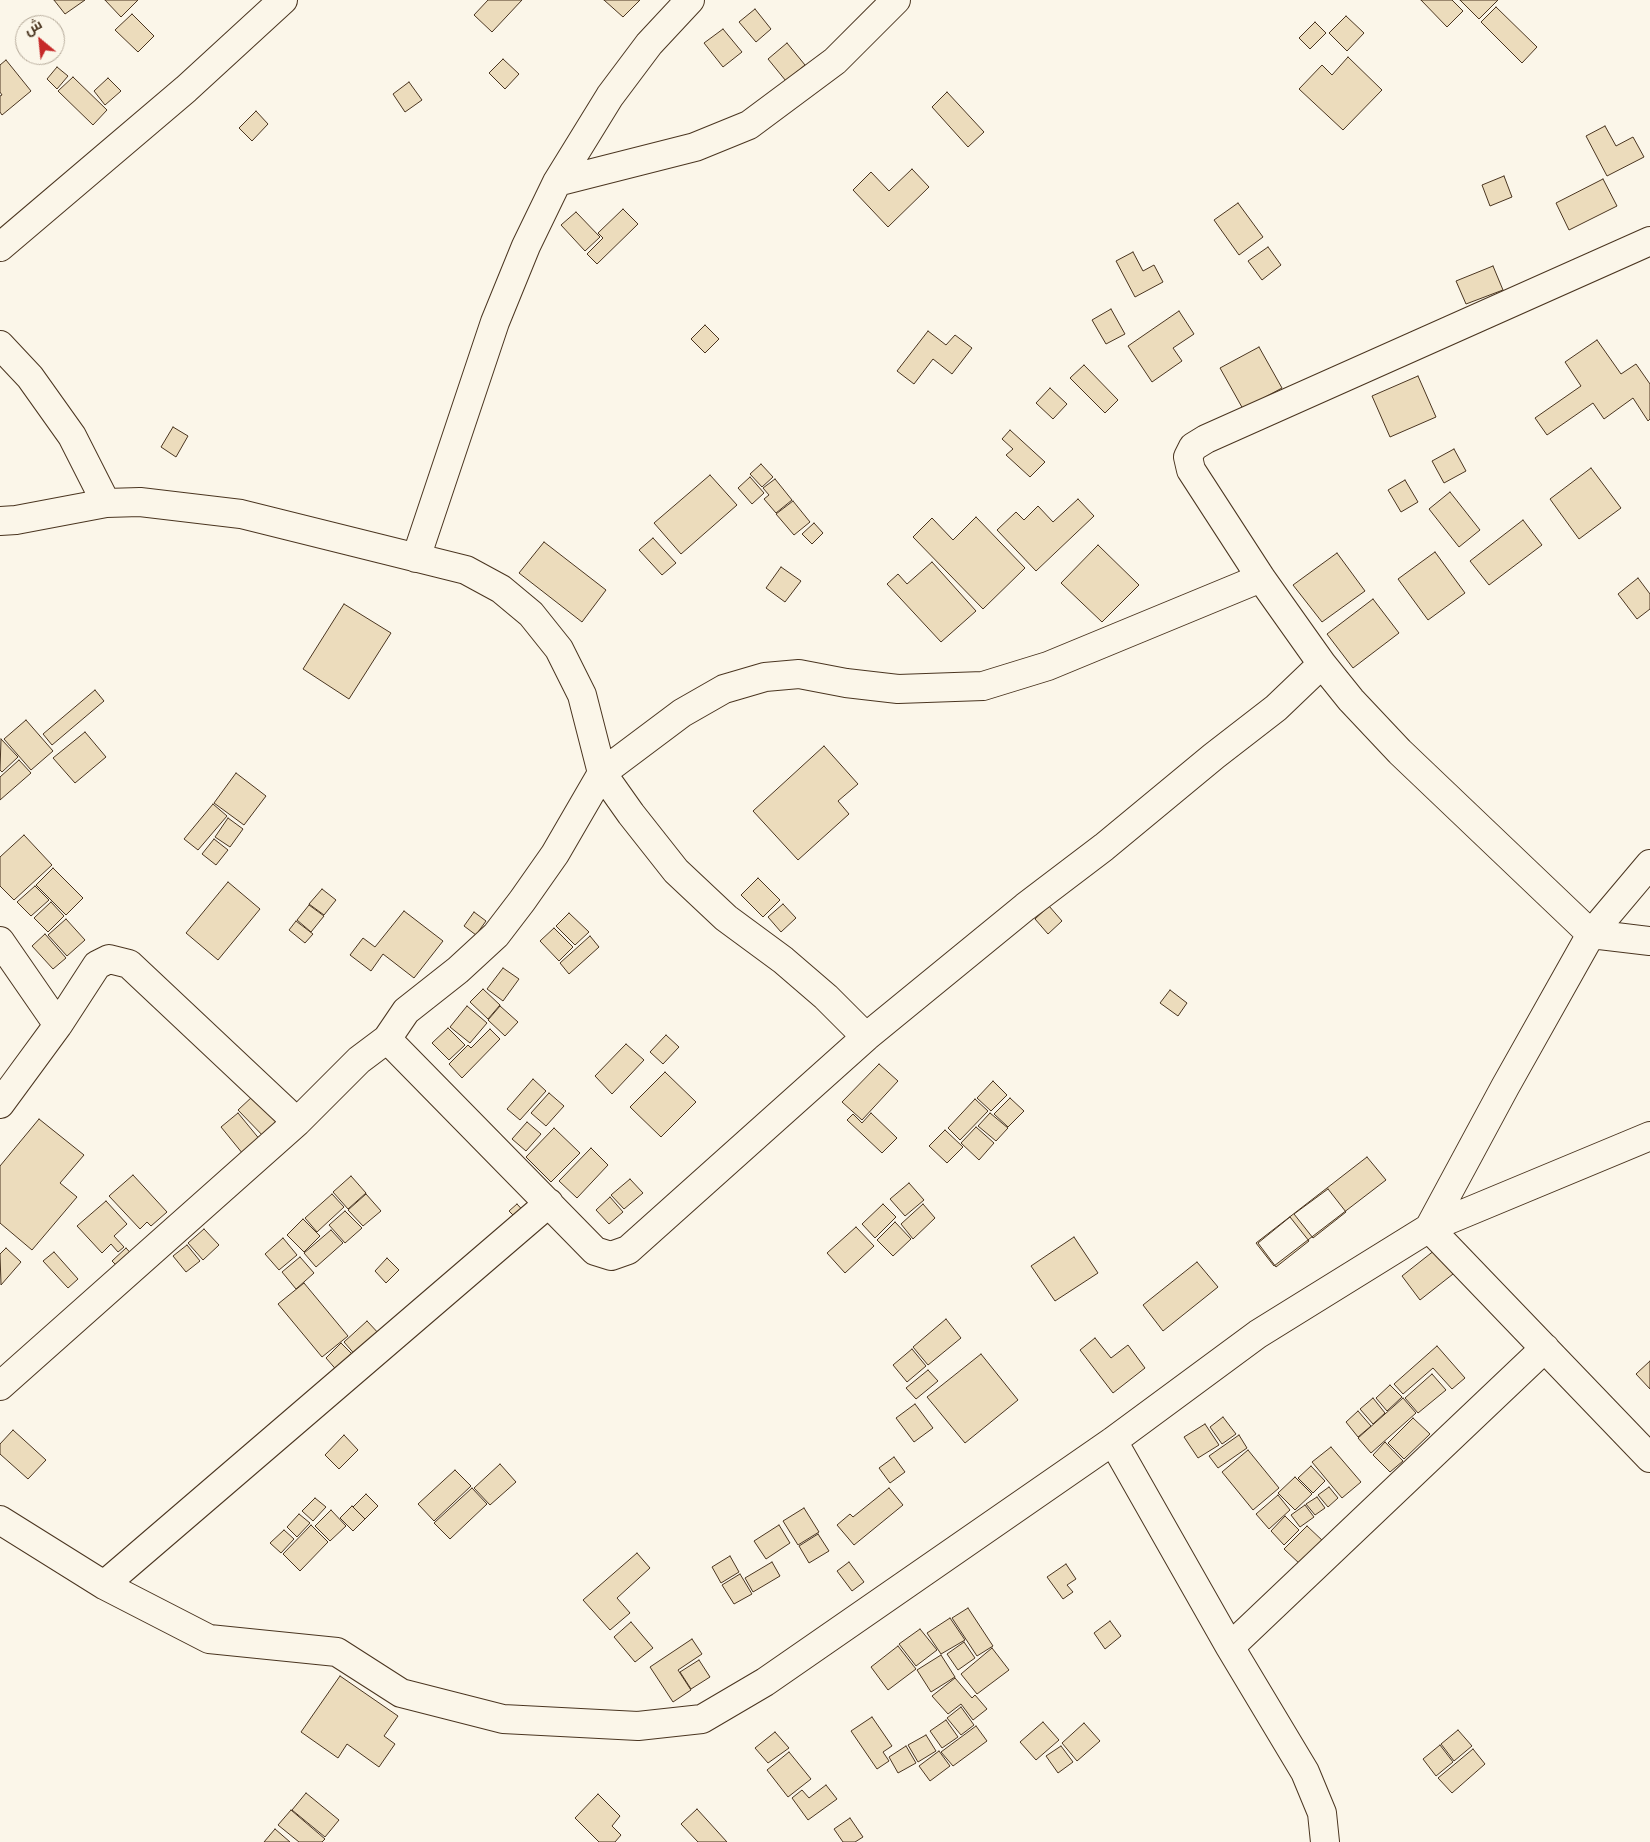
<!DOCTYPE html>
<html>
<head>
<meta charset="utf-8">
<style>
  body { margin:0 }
  #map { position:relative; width:1650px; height:1842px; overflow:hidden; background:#fbf6e9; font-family:"Source Sans 3",Cairo,sans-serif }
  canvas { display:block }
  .north { position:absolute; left:15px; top:15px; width:50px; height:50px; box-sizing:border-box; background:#fbf6e9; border:1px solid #b4a999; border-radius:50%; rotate:332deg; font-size:14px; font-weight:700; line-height:20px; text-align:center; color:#4a3520 }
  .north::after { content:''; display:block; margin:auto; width:18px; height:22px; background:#c62828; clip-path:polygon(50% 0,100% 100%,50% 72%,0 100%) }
</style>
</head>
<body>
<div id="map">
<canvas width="1650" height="1842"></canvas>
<div class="north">ش</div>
</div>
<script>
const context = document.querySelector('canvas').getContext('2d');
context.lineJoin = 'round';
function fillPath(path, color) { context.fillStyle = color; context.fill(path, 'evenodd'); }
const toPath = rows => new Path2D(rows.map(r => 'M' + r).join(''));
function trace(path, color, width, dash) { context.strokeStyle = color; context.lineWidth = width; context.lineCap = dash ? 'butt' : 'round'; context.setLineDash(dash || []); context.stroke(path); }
const building = toPath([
  [54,0,85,0,65,14,54,0],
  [105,0,138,0,121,17,105,0],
  [488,0,522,0,492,32,474,15,488,0],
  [604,0,640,0,623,17,604,0],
  [1421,0,1452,0,1463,11,1447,27,1421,0],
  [1460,0,1498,0,1479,19,1460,0],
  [1496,7,1537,47,1522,63,1481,22,1496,7],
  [755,9,771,29,756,42,739,22,755,9],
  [132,14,154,36,138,52,115,30,132,14],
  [1346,16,1364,33,1347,51,1329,33,1346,16],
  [1315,22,1326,33,1310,49,1299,38,1315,22],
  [723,29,742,52,723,67,704,43,723,29],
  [787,43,805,65,786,81,768,59,787,43],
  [1348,57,1382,90,1343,130,1299,89,1322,65,1332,75,1348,57],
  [503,59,519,74,505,89,489,73,503,59],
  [6,60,31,91,2,115,0,112,0,96,2,95,0,92,0,65,6,60],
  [57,67,68,76,57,89,47,79,57,67],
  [73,77,107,110,93,125,58,91,73,77],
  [108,78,121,91,105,105,94,91,108,78],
  [409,82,422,100,405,112,393,94,409,82],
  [947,92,984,132,968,147,932,107,947,92],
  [256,111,268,124,252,141,239,128,256,111],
  [1605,126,1616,146,1633,137,1644,157,1607,176,1586,136,1605,126],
  [912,169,929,187,888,227,853,190,871,172,889,191,912,169],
  [1504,176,1512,197,1490,206,1482,185,1504,176],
  [1603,179,1617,206,1569,230,1556,203,1603,179],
  [1238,203,1263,237,1239,255,1214,220,1238,203],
  [623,209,638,224,597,264,587,254,603,238,598,233,623,209],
  [576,212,600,237,585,251,561,225,576,212],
  [1268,247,1281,265,1262,280,1248,261,1268,247],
  [1133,252,1143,271,1154,265,1163,282,1135,297,1116,261,1133,252],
  [1493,266,1503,290,1466,304,1456,281,1493,266],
  [1111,309,1125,334,1106,344,1092,320,1111,309],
  [1179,311,1194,334,1173,348,1182,361,1152,382,1128,346,1179,311],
  [705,325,719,339,705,353,691,339,705,325],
  [928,331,946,345,955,335,972,348,952,374,933,359,914,384,897,371,928,331],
  [1597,340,1621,374,1636,364,1650,384,1650,419,1648,421,1633,398,1604,419,1593,403,1547,435,1535,418,1581,386,1565,362,1597,340],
  [1259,347,1282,388,1243,409,1220,368,1259,347],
  [1084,365,1118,400,1105,413,1070,378,1084,365],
  [1418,376,1436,417,1390,437,1372,396,1418,376],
  [1050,388,1067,404,1053,419,1036,403,1050,388],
  [173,427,188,436,176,457,161,447,173,427],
  [1010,430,1045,462,1030,477,1006,455,1013,449,1002,439,1010,430],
  [1454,449,1466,471,1444,483,1432,461,1454,449],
  [761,464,773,477,762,487,750,474,761,464],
  [1591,468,1621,508,1579,539,1550,499,1591,468],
  [710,475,737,505,681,554,654,523,710,475],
  [750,477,764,493,752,504,738,488,750,477],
  [775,479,792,500,776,513,764,499,769,495,763,488,775,479],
  [1405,480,1418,502,1401,512,1388,490,1405,480],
  [1450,492,1480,530,1459,547,1429,509,1450,492],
  [1078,499,1094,516,1036,571,997,530,1016,512,1024,520,1038,506,1053,522,1078,499],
  [793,501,810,522,794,535,776,514,793,501],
  [976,517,1025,568,983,609,913,537,932,518,953,540,976,517],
  [1523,520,1542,545,1489,585,1470,561,1523,520],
  [814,523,823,533,812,544,802,534,814,523],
  [653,538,676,563,662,575,639,550,653,538],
  [544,542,606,590,582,622,519,573,544,542],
  [1098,545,1139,585,1102,622,1061,583,1098,545],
  [1435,552,1465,593,1428,620,1398,579,1435,552],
  [1337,553,1365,591,1322,622,1293,585,1337,553],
  [932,562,976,611,941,642,887,584,898,574,907,584,932,562],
  [781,567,801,581,785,602,766,588,781,567],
  [1638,578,1650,594,1650,609,1637,619,1618,594,1638,578],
  [1373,599,1399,633,1353,668,1327,634,1373,599],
  [344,604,391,633,349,699,303,669,344,604],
  [95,690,104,701,52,745,43,734,95,690],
  [26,720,53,751,31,770,4,739,26,720],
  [85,732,106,757,75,783,53,758,85,732],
  [1,739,18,757,2,772,0,770,1,739],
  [824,746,858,784,838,801,849,814,798,860,753,811,824,746],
  [19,760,31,773,0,800,0,777,19,760],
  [236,773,266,796,244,825,214,803,236,773],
  [213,804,227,816,198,850,184,839,213,804],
  [228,818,243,829,230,847,215,837,228,818],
  [24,835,52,865,14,900,0,886,0,857,24,835],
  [214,839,228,850,216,865,202,854,214,839],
  [53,868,83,898,66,915,36,885,53,868],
  [758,878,780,900,763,917,741,895,758,878],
  [228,882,260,909,218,960,186,933,228,882],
  [35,886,49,900,31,916,17,902,35,886],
  [322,889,336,900,324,915,309,904,322,889],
  [51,902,64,916,48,932,34,918,51,902],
  [783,904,796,918,781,932,768,917,783,904],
  [309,905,324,916,311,932,297,920,309,905],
  [1049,906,1062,921,1048,934,1035,919,1049,906],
  [404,911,443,941,414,978,383,954,371,971,350,955,363,938,375,947,404,911],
  [474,912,486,921,476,935,464,926,474,912],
  [569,913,589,932,575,945,556,926,569,913],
  [66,919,85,940,67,956,48,935,66,919],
  [296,921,313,934,305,943,289,930,296,921],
  [554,928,573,947,559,961,540,941,554,928],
  [45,934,66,958,53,969,32,946,45,934],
  [590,936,599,947,569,974,560,963,590,936],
  [503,968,519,979,503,1001,487,989,503,968],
  [483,989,500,1005,488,1019,470,1002,483,989],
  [1170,990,1187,1003,1178,1016,1160,1003,1170,990],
  [467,1006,487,1023,470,1043,450,1027,467,1006],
  [500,1006,518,1022,505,1036,488,1020,500,1006],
  [448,1028,465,1045,449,1060,432,1043,448,1028],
  [490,1029,500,1039,462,1078,449,1064,468,1045,471,1048,490,1029],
  [666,1035,679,1047,663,1064,650,1052,666,1035],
  [626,1044,644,1060,612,1094,595,1076,626,1044],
  [879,1064,898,1081,862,1120,842,1102,879,1064],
  [665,1072,696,1102,661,1137,630,1107,665,1072],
  [533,1079,546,1091,520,1120,507,1109,533,1079],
  [993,1081,1007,1095,991,1111,977,1098,993,1081],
  [549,1093,564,1106,546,1126,531,1113,549,1093],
  [253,1096,282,1125,267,1140,238,1110,253,1096],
  [1010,1098,1024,1111,1008,1127,994,1114,1010,1098],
  [975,1099,988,1111,960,1140,948,1128,975,1099],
  [238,1113,261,1141,243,1154,221,1127,238,1113],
  [871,1113,897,1138,882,1153,847,1120,853,1114,862,1123,871,1113],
  [990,1113,1008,1128,996,1141,978,1126,990,1113],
  [39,1119,84,1155,60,1183,77,1197,32,1250,0,1223,0,1166,39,1119],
  [527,1122,541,1134,526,1151,512,1139,527,1122],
  [976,1127,994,1143,979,1160,961,1143,976,1127],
  [554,1128,580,1153,551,1182,526,1157,554,1128],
  [945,1130,963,1147,947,1163,929,1146,945,1130],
  [591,1148,608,1165,577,1198,559,1181,591,1148],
  [1367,1157,1386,1180,1274,1266,1256,1243,1367,1157],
  [133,1175,167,1212,151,1226,147,1222,140,1229,109,1196,133,1175],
  [351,1176,366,1193,348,1209,333,1192,351,1176],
  [630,1179,643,1193,624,1209,611,1195,630,1179],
  [909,1183,924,1200,905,1216,890,1199,909,1183],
  [1328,1189,1346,1212,1313,1238,1294,1214,1328,1189],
  [332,1194,344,1207,317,1232,305,1218,332,1194],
  [366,1194,381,1211,363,1226,348,1210,366,1194],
  [610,1197,623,1212,609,1224,596,1210,610,1197],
  [106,1201,127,1224,114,1236,124,1247,118,1252,111,1244,102,1253,77,1226,106,1201],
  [517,1204,529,1217,522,1224,509,1211,517,1204],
  [883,1204,896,1217,875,1238,862,1224,883,1204],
  [923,1204,935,1218,913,1239,901,1224,923,1204],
  [345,1211,362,1228,345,1243,329,1225,345,1211],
  [1290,1217,1309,1241,1276,1267,1258,1243,1290,1217],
  [303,1219,320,1236,304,1252,287,1235,303,1219],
  [895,1222,911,1239,893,1256,877,1240,895,1222],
  [856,1227,874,1246,845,1273,827,1253,856,1227],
  [204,1229,219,1245,203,1260,188,1243,204,1229],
  [331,1230,343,1243,316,1267,304,1253,331,1230],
  [1074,1237,1098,1273,1055,1301,1031,1266,1074,1237],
  [283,1238,297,1255,279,1270,265,1254,283,1238],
  [187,1245,200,1261,186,1272,173,1256,187,1245],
  [6,1248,21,1262,1,1285,0,1254,6,1248],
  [126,1248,137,1260,123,1272,112,1261,126,1248],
  [1435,1250,1453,1274,1420,1300,1402,1276,1435,1250],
  [54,1252,78,1279,68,1288,43,1261,54,1252],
  [300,1257,314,1273,296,1289,282,1272,300,1257],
  [387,1258,399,1270,386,1283,375,1271,387,1258],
  [1197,1262,1218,1287,1163,1331,1143,1305,1197,1262],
  [304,1283,348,1336,322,1357,278,1304,304,1283],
  [946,1319,961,1338,928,1365,913,1347,946,1319],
  [367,1321,381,1336,357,1357,344,1342,367,1321],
  [1095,1338,1111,1358,1128,1345,1145,1368,1113,1393,1080,1350,1095,1338],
  [341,1343,356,1358,340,1374,326,1358,341,1343],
  [1437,1346,1465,1378,1452,1389,1433,1368,1403,1394,1394,1384,1437,1346],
  [912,1349,926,1366,907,1382,893,1365,912,1349],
  [981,1354,1018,1400,965,1443,927,1397,981,1354],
  [1650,1361,1650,1389,1636,1374,1650,1361],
  [928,1370,938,1381,916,1399,906,1388,928,1370],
  [1432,1374,1446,1390,1418,1413,1405,1398,1432,1374],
  [1390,1385,1402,1397,1387,1411,1376,1398,1390,1385],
  [1373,1398,1385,1413,1373,1424,1360,1409,1373,1398],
  [1403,1398,1416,1413,1371,1453,1358,1438,1403,1398],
  [915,1404,933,1428,914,1442,896,1418,915,1404],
  [1358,1411,1371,1426,1358,1437,1346,1422,1358,1411],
  [1223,1417,1236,1434,1222,1444,1210,1427,1223,1417],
  [1413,1418,1430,1434,1404,1459,1388,1443,1413,1418],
  [1205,1424,1219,1445,1198,1458,1184,1437,1205,1424],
  [13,1430,46,1460,28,1479,0,1454,0,1444,13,1430],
  [344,1435,358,1450,339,1469,325,1455,344,1435],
  [1239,1435,1247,1448,1218,1468,1209,1456,1239,1435],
  [1385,1442,1403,1461,1390,1472,1373,1455,1385,1442],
  [1331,1447,1361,1482,1342,1498,1312,1462,1331,1447],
  [1248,1450,1279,1488,1253,1510,1222,1472,1248,1450],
  [894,1457,905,1472,890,1483,879,1468,894,1457],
  [500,1464,516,1482,490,1505,474,1488,500,1464],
  [1311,1466,1325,1481,1313,1493,1298,1478,1311,1466],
  [455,1470,471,1486,434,1521,418,1504,455,1470],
  [1295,1477,1312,1494,1295,1510,1278,1493,1295,1477],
  [1329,1487,1338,1498,1328,1507,1318,1495,1329,1487],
  [472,1488,487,1504,450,1539,434,1523,472,1488],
  [889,1488,903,1505,854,1545,837,1525,850,1514,853,1517,889,1488],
  [366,1494,378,1506,365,1519,353,1507,366,1494],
  [1278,1495,1290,1510,1269,1529,1256,1514,1278,1495],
  [1317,1497,1325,1508,1315,1515,1306,1504,1317,1497],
  [315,1498,326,1507,313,1521,302,1511,315,1498],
  [1305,1505,1314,1517,1300,1527,1291,1515,1305,1505],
  [352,1506,365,1519,353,1531,340,1518,352,1506],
  [804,1508,819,1532,798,1545,783,1521,804,1508],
  [331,1510,346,1526,330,1541,315,1526,331,1510],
  [299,1514,310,1523,297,1537,287,1527,299,1514],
  [1285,1516,1299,1530,1284,1545,1271,1531,1285,1516],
  [311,1525,328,1542,300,1571,283,1554,311,1525],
  [779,1525,790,1543,766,1559,754,1541,779,1525],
  [1307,1526,1324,1542,1301,1565,1284,1549,1307,1526],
  [284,1530,294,1539,281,1553,270,1543,284,1530],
  [818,1534,829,1551,809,1563,799,1546,818,1534],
  [637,1553,650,1568,617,1598,630,1613,610,1630,583,1600,637,1553],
  [730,1556,739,1572,721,1583,712,1567,730,1556],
  [772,1562,780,1576,753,1592,745,1578,772,1562],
  [849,1562,864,1582,852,1591,837,1571,849,1562],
  [1066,1564,1076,1579,1067,1585,1073,1592,1063,1599,1047,1577,1066,1564],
  [740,1574,752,1594,734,1604,722,1585,740,1574],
  [968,1608,993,1646,977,1656,952,1618,968,1608],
  [950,1618,965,1640,941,1654,927,1633,950,1618],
  [1110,1621,1121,1636,1105,1649,1094,1633,1110,1621],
  [631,1622,653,1648,635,1662,614,1637,631,1622],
  [920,1629,937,1650,916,1666,899,1644,920,1629],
  [692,1639,702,1654,678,1670,691,1690,673,1702,650,1667,692,1639],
  [964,1642,975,1658,958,1670,947,1654,964,1642],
  [898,1646,916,1669,888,1690,871,1667,898,1646],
  [992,1648,1009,1670,977,1694,961,1674,992,1648],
  [941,1655,955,1677,931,1692,917,1670,941,1655],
  [699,1660,710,1677,691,1689,680,1672,699,1660],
  [340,1676,398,1716,384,1736,395,1744,379,1767,347,1744,338,1758,301,1732,340,1676],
  [955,1678,972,1698,975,1695,987,1709,973,1720,961,1704,948,1714,932,1696,955,1678],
  [961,1707,974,1725,961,1735,947,1718,961,1707],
  [872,1717,892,1746,883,1752,889,1761,877,1769,851,1731,872,1717],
  [946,1720,958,1737,942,1748,930,1731,946,1720],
  [1043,1722,1059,1740,1036,1760,1020,1742,1043,1722],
  [1084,1723,1100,1741,1077,1761,1062,1743,1084,1723],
  [976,1726,987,1741,953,1766,941,1752,976,1726],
  [1458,1730,1472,1746,1454,1761,1441,1744,1458,1730],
  [775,1732,789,1748,768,1763,755,1748,775,1732],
  [926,1735,936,1751,918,1762,908,1745,926,1735],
  [1440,1745,1453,1762,1436,1776,1423,1759,1440,1745],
  [906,1746,916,1763,898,1773,889,1757,906,1746],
  [1061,1746,1073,1762,1058,1773,1046,1756,1061,1746],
  [1473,1749,1485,1764,1452,1793,1438,1778,1473,1749],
  [939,1751,950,1766,930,1781,919,1766,939,1751],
  [789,1752,811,1779,788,1797,767,1770,789,1752],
  [826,1785,837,1799,808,1820,792,1798,802,1790,809,1798,826,1785],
  [306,1793,339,1820,325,1837,292,1810,306,1793],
  [598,1794,620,1816,612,1826,621,1835,615,1842,599,1842,575,1818,598,1794],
  [697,1809,727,1842,698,1842,681,1824,697,1809],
  [291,1810,325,1839,322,1842,299,1842,278,1825,291,1810],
  [850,1818,863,1837,855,1842,843,1842,834,1829,850,1818],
  [275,1829,290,1842,264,1842,275,1829]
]);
fillPath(building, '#ecdcbc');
trace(building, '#4a3520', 1);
const minor = toPath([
  [557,182,695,147,749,125,835,61,896,0],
  [1650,241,1206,439,1193,447,1188,457,1191,470,1261,578,1322,664,1351,700,1400,752,1591,934,1650,941],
  [0,247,186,89,283,0],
  [0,345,30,377,72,436,106,503],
  [0,521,16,520,106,503,140,502,241,514,466,570,501,589,531,614,559,649,582,695,602,773,631,814,676,871,726,918,783,960,826,997,866,1037],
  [416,558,495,322,526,246,557,182,610,96,649,44,690,0],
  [0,941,58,1025],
  [387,1039,595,1251,611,1256,628,1250,866,1037,1025,907,1104,847,1214,756,1276,708,1322,664],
  [0,1104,58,1025,97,965,109,959,129,964,297,1122],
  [1429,1228,1505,1087,1591,934,1650,864],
  [1429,1228,1650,1458],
  [0,1386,297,1122,359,1060,387,1039,406,1011,458,970,496,935,522,901,555,854,602,773,682,713,724,689,765,677,799,674,846,683,898,689,983,686,1048,666,1261,578],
  [1113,1441,1230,1647,1305,1772,1322,1813,1325,1842],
  [0,1520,104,1585,209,1639,337,1652,401,1693,503,1719,638,1726,702,1719,765,1682,1113,1441,1258,1334,1429,1228,1650,1136],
  [104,1585,549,1203],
  [1230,1647,1545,1348]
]);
trace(minor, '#4a3520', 30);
trace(minor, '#fbf6e9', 28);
</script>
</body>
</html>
